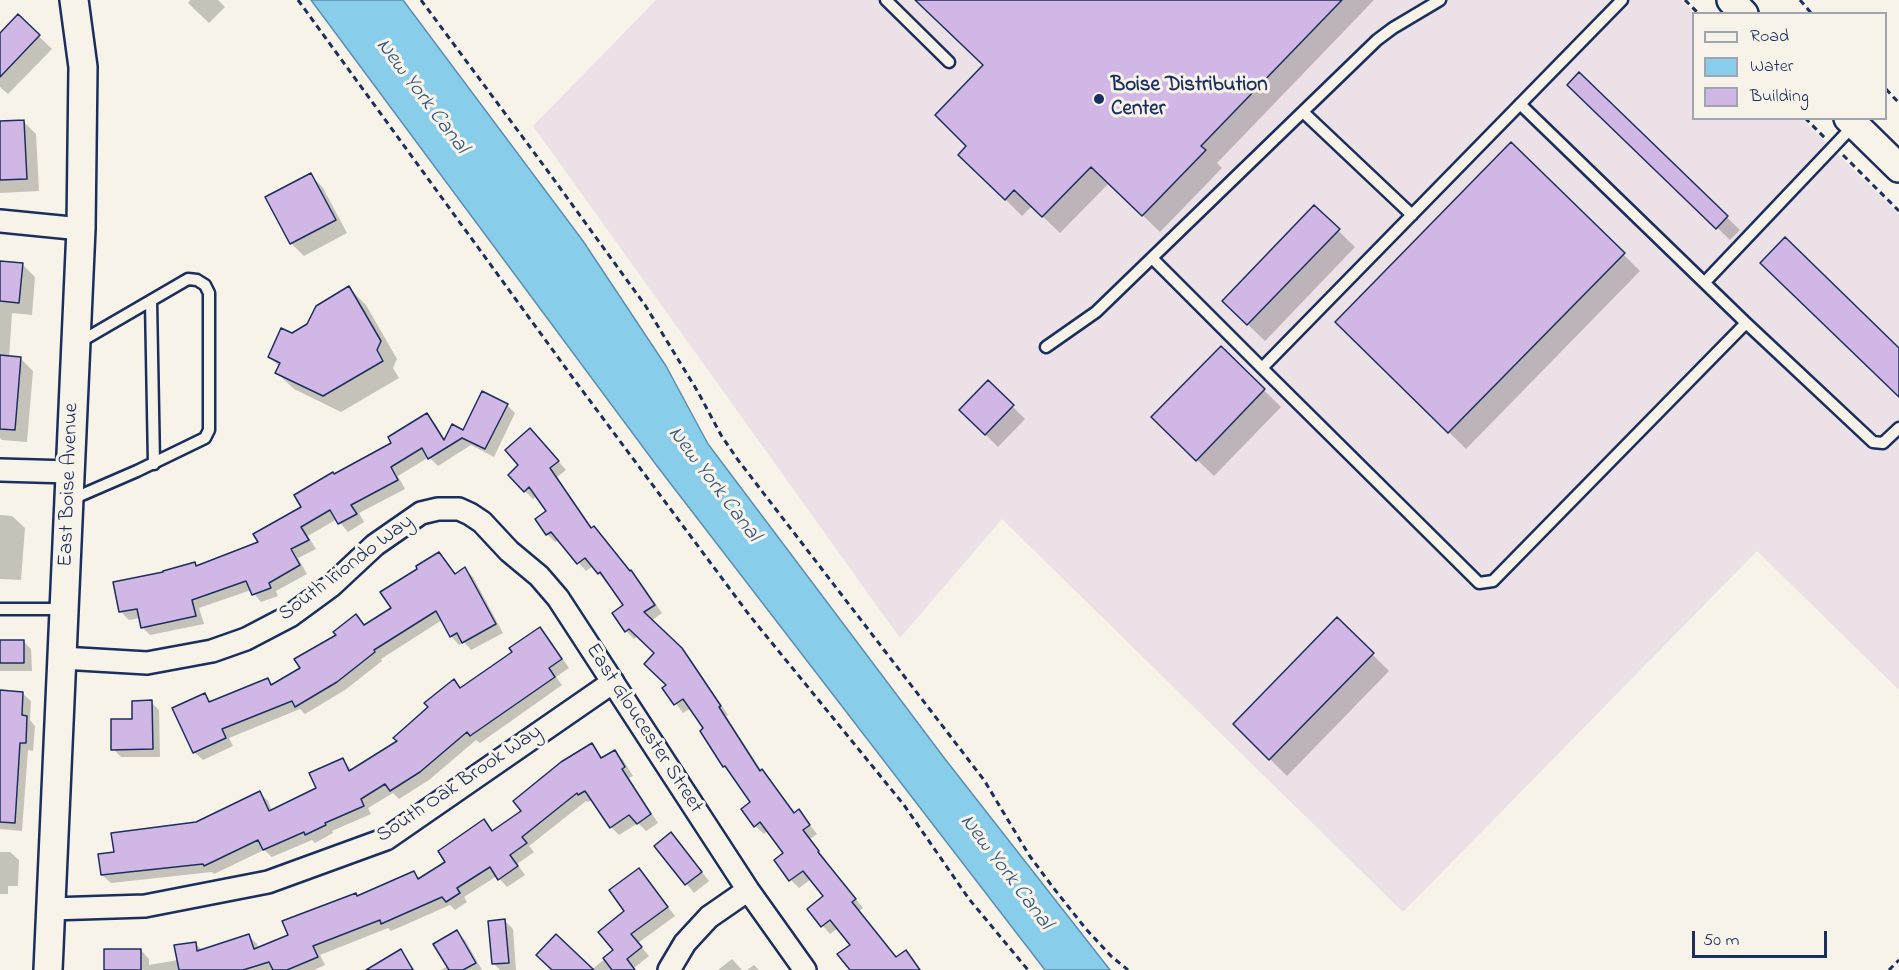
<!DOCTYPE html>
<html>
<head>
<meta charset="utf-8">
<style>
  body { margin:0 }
  #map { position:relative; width:1899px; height:970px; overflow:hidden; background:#f7f3e8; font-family:"Indie Flower",sans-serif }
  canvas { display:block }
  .legend { position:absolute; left:1692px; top:12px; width:195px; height:108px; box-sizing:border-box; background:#f7f3e8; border:2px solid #9fa5b1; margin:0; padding:8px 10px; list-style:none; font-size:18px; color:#1b2f5e }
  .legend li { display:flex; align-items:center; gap:12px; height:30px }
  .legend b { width:30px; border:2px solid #9fa5b1 }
  .scale { position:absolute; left:1692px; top:931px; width:135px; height:27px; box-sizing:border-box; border:3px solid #1b2f5e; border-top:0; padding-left:8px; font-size:18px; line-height:21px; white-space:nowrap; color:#1b2f5e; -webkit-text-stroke:4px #f7f3e8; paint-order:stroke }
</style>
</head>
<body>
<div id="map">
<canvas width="1899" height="970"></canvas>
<ul class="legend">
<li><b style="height:8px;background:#f7f3e8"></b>Road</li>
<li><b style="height:16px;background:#88ceea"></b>Water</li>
<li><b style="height:16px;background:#d0b7e5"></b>Building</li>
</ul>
<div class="scale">50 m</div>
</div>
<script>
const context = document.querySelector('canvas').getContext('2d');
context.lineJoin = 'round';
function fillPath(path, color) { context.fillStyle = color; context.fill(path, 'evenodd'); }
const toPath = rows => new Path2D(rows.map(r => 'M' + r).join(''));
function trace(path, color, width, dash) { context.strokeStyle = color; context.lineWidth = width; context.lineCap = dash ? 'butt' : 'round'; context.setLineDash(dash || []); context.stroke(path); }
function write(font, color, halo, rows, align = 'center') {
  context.font = font + ' "Indie Flower",sans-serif'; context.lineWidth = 6; context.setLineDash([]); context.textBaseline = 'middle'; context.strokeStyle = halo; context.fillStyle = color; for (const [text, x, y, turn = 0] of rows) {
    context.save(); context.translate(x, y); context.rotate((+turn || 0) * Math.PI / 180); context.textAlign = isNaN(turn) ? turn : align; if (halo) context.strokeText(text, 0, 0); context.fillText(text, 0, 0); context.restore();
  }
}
fillPath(toPath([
  [656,0,1681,0,1694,13,1694,118,1802,119,1899,214,1899,690,1757,551,1403,912,1002,519,900,638,533,126]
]), '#ebe1e7');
const water = toPath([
  [311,0,403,0,583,241,666,366,708,444,945,759,1110,970,1045,970,657,466,311,0]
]);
fillPath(water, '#88ceea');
trace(water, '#5c8eb2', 1.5);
fillPath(toPath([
  [190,0,218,0,225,7,209,23,188,3],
  [924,0,1374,0,1217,163,1222,168,1160,232,1109,183,1060,233,1032,206,1022,216,977,171,968,146,985,65],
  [18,16,52,49,8,94,0,87,0,32,2,33],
  [1579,74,1740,230,1730,240,1569,85],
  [24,122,36,134,39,191,0,193,0,123],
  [1512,144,1640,271,1466,449,1337,322],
  [311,175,323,188,347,233,304,256,291,243],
  [1314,207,1355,247,1265,341,1224,301],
  [0,262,22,264,35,277,32,315,12,313,9,357,20,358,33,371,27,442,2,440,0,438],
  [349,288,366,305,397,359,393,368,399,378,341,412,294,389,277,373,280,367,269,357,292,335,308,325],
  [1221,348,1281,407,1214,476,1153,417],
  [988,382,1025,419,998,447,961,410],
  [507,405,515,413,494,457,471,445,438,466,429,457,398,476,405,489,359,513,364,522,348,532,337,519,308,536,316,549,298,558,307,574,276,591,278,596,261,602,251,590,199,608,204,624,150,635,142,627,140,618,129,620,121,612,165,574,194,564,198,567,260,543,303,508,334,476,393,444,427,415,435,423,445,440,464,432],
  [538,438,566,470,557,477,593,529,639,580,662,613,651,621,690,658,728,715,726,716,761,770,796,814,799,811,817,834,810,839,826,860,825,861,863,908,859,911,897,959,906,952,921,970,852,970,852,945,838,928,830,934,809,910,826,896,811,879,799,888,791,880,785,853,768,830,764,834,755,826,753,803,724,766,702,731,705,729,691,708,683,713,664,688,668,686,656,653,638,636,634,639,626,631,625,606,593,566,586,571,559,540,555,542,547,534,548,512,537,496,533,499,525,491,520,465],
  [0,515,12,516,25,528,21,580,0,579],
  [447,562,456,575,465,569,473,577,503,633,471,650,464,642,459,645,451,636,442,620,381,659,382,661,345,690,305,714,300,709,229,738,233,746,203,760,194,752,205,695,212,702,268,680,274,686,393,608],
  [1337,619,1389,671,1287,776,1235,724],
  [540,629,548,637,569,668,556,677,562,685,480,743,476,740,429,780,399,799,393,793,368,808,371,814,332,831,333,833,315,843,312,840,272,857,264,850,214,874,212,872,111,883,102,875,116,853,197,823,260,793,268,801,272,811,318,789,343,760,352,770,399,742,454,681,461,689,514,652],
  [0,641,23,641,31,649,32,671,0,671],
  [0,692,22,693,31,701,30,720,35,726,33,751,28,750,22,831,0,829],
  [151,702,159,710,160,757,121,757,113,749,134,720],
  [592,745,603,759,615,752,623,760,633,776,629,778,658,823,646,831,638,823,619,835,611,827,593,799,588,802,586,801,529,846,534,852,517,864,525,875,507,887,497,876,464,897,467,902,455,910,450,905,391,931,388,928,320,955,325,965,314,970,106,970,141,950,149,959,149,965,178,960,195,943,202,950,249,936,257,944,259,949,290,936,356,895,358,897,414,872,421,879,447,862,484,821,494,832,523,811],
  [673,836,709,881,694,893,656,846],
  [0,852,10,852,19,860,18,886,8,886,8,894,0,894],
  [639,870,675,916,638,943,649,956,634,968,635,970,552,970,591,970,615,951],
  [505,921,513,929,516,970,500,970,493,963],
  [457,932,465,940,482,970,441,970,448,966],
  [401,951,415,970,371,970],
  [732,959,742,970,718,970],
  [754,965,759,970,747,970]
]), '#0003');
const building = toPath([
  [915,0,1342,0,1201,146,1206,150,1142,216,1091,167,1042,217,1014,190,1005,200,958,155,966,146,935,115,983,65,915,0],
  [18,14,40,35,0,77,0,33,18,14],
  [1579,72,1728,216,1716,229,1567,85,1579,72],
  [24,120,27,179,0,180,0,121,24,120],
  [1511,142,1625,253,1448,433,1335,322,1511,142],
  [311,173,336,220,290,244,265,197,311,173],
  [1314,205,1340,229,1247,325,1222,301,1314,205],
  [1785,237,1899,348,1899,397,1760,263,1785,237],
  [0,261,23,263,19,303,0,301,0,261],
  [349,286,381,341,377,350,383,361,323,396,275,373,280,363,268,357,281,328,292,333,307,324,316,306,349,286],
  [1221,346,1265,389,1196,461,1151,417,1221,346],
  [0,355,21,357,15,430,0,429,0,355],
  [988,380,1014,405,985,435,959,410,988,380],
  [482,391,508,404,485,449,462,438,428,459,422,448,391,467,398,480,351,505,357,514,338,524,330,510,301,527,309,540,291,549,300,565,269,583,271,588,252,595,246,581,192,600,196,616,141,628,137,609,119,612,113,582,163,572,163,571,195,562,196,566,258,542,253,534,301,507,294,495,333,472,334,474,391,443,388,437,427,413,444,440,452,424,463,430,482,391],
  [530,428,559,461,550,468,591,528,594,526,630,571,631,570,655,605,644,612,682,648,721,706,719,707,760,771,762,769,794,813,799,809,810,825,803,830,819,851,818,852,856,899,852,902,896,957,906,950,920,970,850,970,837,954,850,945,830,920,821,927,807,909,823,896,803,871,789,881,774,860,783,853,760,822,754,827,741,809,750,802,725,766,723,767,700,731,703,728,683,699,674,705,662,688,666,685,644,664,654,653,629,629,625,632,612,613,623,605,600,572,598,574,585,558,577,564,551,532,546,535,535,519,546,511,529,487,524,492,508,475,518,465,505,450,530,428],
  [439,552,455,574,465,567,496,624,462,643,457,633,450,637,436,611,374,650,375,652,337,682,295,707,292,701,222,729,226,738,193,753,172,708,205,693,209,702,268,678,271,685,300,668,294,659,336,635,333,632,356,614,364,625,391,608,380,592,417,569,416,566,439,552],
  [1337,617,1374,653,1269,760,1233,724,1337,617],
  [540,627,562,659,549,668,555,677,470,736,467,732,420,772,390,791,385,784,361,799,364,806,325,823,326,825,305,835,304,832,263,850,258,840,204,866,203,864,101,875,98,854,114,852,111,833,196,822,260,791,269,811,316,788,309,773,343,758,349,771,397,741,393,738,428,707,424,703,454,679,460,688,512,652,509,648,540,627],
  [0,640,24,640,24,663,0,663,0,640],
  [0,690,23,692,22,715,27,716,26,743,20,743,15,823,0,822,0,690],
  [152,700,153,749,111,750,111,719,132,719,132,701,152,700],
  [592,743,601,758,615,750,625,767,622,769,651,814,637,824,629,815,610,828,585,791,578,795,577,793,522,837,527,843,510,855,518,866,498,880,490,867,457,888,460,893,446,902,442,897,381,924,380,920,313,946,318,957,287,970,273,970,269,962,243,970,179,970,174,945,196,942,197,951,249,934,254,949,288,935,282,921,356,893,357,896,414,871,418,879,445,862,438,851,484,819,492,831,521,811,513,801,561,762,592,743],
  [671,832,702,872,685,885,654,846,671,832],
  [639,868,668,907,631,934,642,947,627,959,635,970,612,970,603,958,613,950,598,932,624,911,609,890,639,868],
  [505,919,509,963,492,964,488,921,505,919],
  [457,930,476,963,463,970,449,970,433,944,457,930],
  [556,934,594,970,552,970,536,955,556,934],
  [104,949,141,949,141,970,104,970,104,949],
  [401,949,413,970,366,970,401,949]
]);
fillPath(building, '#d0b7e5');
trace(building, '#1b2f5e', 1.5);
const service = toPath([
  [886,0,949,62],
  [1520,104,1746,323,1873,442,1883,443,1899,428],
  [1303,112,1412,215],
  [1152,258,1262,368,1622,0],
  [1705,282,1854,125],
  [151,301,154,464],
  [1046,347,1096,312,1377,40,1393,28,1440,0],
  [1262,368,1479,583,1493,581,1746,323],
  [70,500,137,471,205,438,209,430,209,293,205,285,197,280,188,279,78,343],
  [0,609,64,609]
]);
const minor = toPath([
  [0,221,81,229],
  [0,470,70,472],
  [62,658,147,663,212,651,246,639,290,616,331,586,375,545,421,513,438,509,459,509,470,514,482,522,509,551,539,576,558,598,748,890,805,970],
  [51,909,145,906,268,882,386,839,613,682],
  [669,970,685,943,709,917,748,890]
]);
const tertiary = toPath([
  [1731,0,1744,14],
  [1848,118,1899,168],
  [48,970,81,229,83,67,74,0]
]);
trace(service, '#1b2f5e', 15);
trace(minor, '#1b2f5e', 26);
trace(tertiary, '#1b2f5e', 32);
trace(toPath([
  [298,0,573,378,750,616,904,805,969,899,1028,970],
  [421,0,547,170,645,305,698,392,721,435,738,460,984,780,1029,855,1052,886,1086,929,1111,956,1128,970],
  [1685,0,1699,14],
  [1800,0,1812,14],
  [1886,89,1899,103],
  [1805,118,1825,138],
  [1843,155,1899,211],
  [1889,970,1899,960]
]), '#1b2f5e', 3, [6, 4.5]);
trace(service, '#f7f3e8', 10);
trace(minor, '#f7f3e8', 21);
trace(tertiary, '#f7f3e8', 27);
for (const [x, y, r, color] of [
  [1099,99,6,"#1b2f5e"]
]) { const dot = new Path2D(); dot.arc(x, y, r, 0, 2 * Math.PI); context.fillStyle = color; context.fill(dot); trace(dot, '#f7f3e8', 2); }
write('bold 21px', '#1b2f5e', '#f7f3e8', [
  ["Boise Distribution",1111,87],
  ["Center",1111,111]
], 'left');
write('21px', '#1b2f5e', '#f7f3e8', [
  ["East Boise Avenue",70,485,-88],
  ["South Iriondo Way",347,569,-37],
  ["East Gloucester Street",643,729,57],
  ["South Oak Brook Way",460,785,-34]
]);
write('italic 22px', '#365781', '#f7f3e8', [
  ["New York Canal",421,97,53],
  ["New York Canal",713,485,53],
  ["New York Canal",1005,873,53]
]);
</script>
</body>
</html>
